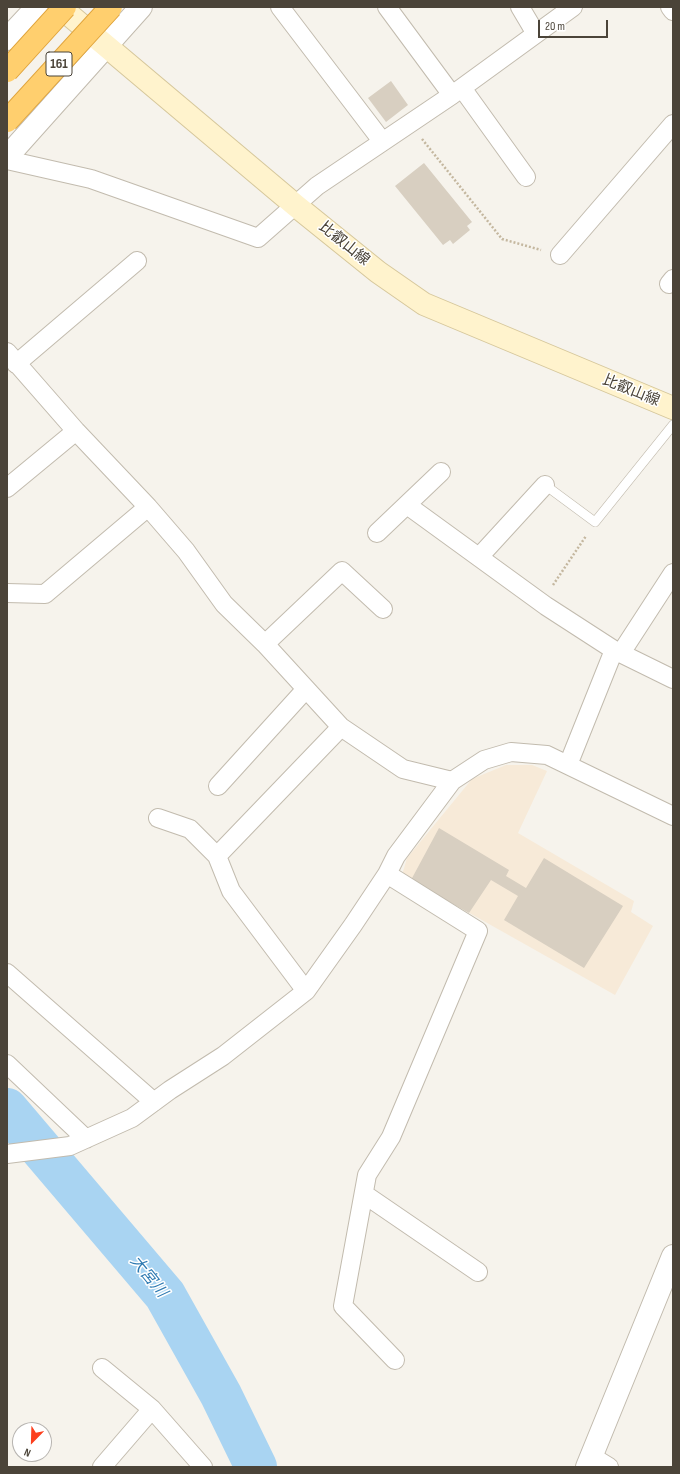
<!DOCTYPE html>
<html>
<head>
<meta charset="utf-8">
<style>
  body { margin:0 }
  #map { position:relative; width:680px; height:1474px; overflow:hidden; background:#f6f3ec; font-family:"Sofia Sans Condensed",sans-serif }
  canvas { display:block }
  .frame { position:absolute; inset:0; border:8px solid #4b4439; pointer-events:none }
  .north { position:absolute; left:12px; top:1422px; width:40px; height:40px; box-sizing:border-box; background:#fff; border:1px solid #b7b4b0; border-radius:50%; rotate:203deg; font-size:11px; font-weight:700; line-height:16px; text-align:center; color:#4b4439 }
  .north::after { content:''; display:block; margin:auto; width:14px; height:18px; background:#fc3f1d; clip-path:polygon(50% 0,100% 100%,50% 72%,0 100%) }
  .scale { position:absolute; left:538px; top:20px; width:70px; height:18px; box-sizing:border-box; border:2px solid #4b4439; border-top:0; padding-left:5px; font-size:12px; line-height:14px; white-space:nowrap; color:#4b4439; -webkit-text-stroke:3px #fff; paint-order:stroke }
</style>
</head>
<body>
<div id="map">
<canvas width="680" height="1474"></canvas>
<div class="frame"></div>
<div class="north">N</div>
<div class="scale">20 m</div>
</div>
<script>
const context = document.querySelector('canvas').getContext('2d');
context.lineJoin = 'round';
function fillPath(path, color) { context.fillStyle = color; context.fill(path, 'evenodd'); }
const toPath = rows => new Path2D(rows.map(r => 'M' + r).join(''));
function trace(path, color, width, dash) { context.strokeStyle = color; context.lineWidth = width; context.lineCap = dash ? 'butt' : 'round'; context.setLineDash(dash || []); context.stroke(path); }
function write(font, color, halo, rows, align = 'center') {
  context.font = font + ' "Sofia Sans Condensed","Noto Sans JP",sans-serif'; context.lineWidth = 3; context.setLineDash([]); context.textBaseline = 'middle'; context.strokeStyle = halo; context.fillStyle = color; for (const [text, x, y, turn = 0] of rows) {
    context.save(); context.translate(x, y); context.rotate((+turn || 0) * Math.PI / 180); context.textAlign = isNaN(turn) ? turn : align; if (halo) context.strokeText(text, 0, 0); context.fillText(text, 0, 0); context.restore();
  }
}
fillPath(toPath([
  [506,765,532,765,547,771,518,833,634,901,631,912,653,926,615,995,402,875,407,858,472,779]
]), '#f7ead8');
trace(toPath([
  [7,1109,165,1295,221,1395,256,1467]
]), '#a9d4f2', 42);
fillPath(toPath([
  [391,81,408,105,386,122,368,98],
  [424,163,472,222,467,226,470,230,453,244,450,240,443,245,395,186],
  [439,828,509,870,506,876,526,888,544,858,623,906,584,968,504,920,518,896,491,880,469,913,411,880]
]), '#d8cfc1');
const service = toPath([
  [545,485,595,522,673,425]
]);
const minor = toPath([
  [280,7,382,141],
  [387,7,452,95],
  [520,7,536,34],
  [670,7,673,11],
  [462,88,526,177],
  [7,160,91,179,258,238,317,186,452,95,573,7],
  [560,255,673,124],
  [669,284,673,279],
  [7,352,76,431,148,507,186,551,224,604,265,644,341,727,403,769,452,781],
  [16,364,137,261],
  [7,488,76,431],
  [407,505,546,606,614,650,673,679],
  [377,533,441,472],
  [479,557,545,485],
  [7,593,45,594,148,507],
  [265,644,342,571,383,609],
  [621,653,673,573],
  [568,765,614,650],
  [218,786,306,689],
  [158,818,190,829,217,856,231,891,306,991],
  [217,856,341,727],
  [387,874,478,931,391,1137,367,1175,343,1306,395,1360],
  [7,973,154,1102],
  [7,1064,86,1139],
  [7,1154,70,1146,132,1118,170,1090,223,1056,306,991,353,925,387,874,396,856,452,781,484,760,511,752,547,755,673,816],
  [364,1194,478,1272],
  [102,1368,152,1409,203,1467],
  [591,1456,609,1467],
  [102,1467,152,1409]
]);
const tertiary = toPath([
  [7,39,37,7],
  [7,157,141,7],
  [587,1467,673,1256]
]);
const secondary = toPath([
  [60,7,295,205,378,272,424,304,673,408]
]);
trace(service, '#c2bbae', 10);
trace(minor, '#c2bbae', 20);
trace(tertiary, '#c2bbae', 24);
trace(secondary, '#d6c79b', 24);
trace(toPath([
  [422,139,502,239,541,250],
  [553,585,586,536]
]), '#c4b79f', 2.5, [2, 2]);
trace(service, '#fff', 9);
trace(minor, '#fff', 18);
trace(tertiary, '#fff', 22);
trace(secondary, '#fff3cd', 22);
const motorwayBridge = toPath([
  [7,71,65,7],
  [7,121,111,7]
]);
trace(motorwayBridge, '#e0a43c', 24, []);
trace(motorwayBridge, '#ffcf6e', 22);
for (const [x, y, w] of [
  [59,64,26]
]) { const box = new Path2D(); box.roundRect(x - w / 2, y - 12, w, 24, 3); context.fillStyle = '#fff'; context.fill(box); trace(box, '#4b4439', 1); }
write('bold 14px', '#4b4439', null, [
  ["161",59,64]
]);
write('15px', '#4b4439', '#fff', [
  ["比叡山線",344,244,39],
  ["比叡山線",631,391,22]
]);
write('italic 16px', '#2e7ab2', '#fff', [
  ["大宮川",148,1277,51]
]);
</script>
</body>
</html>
